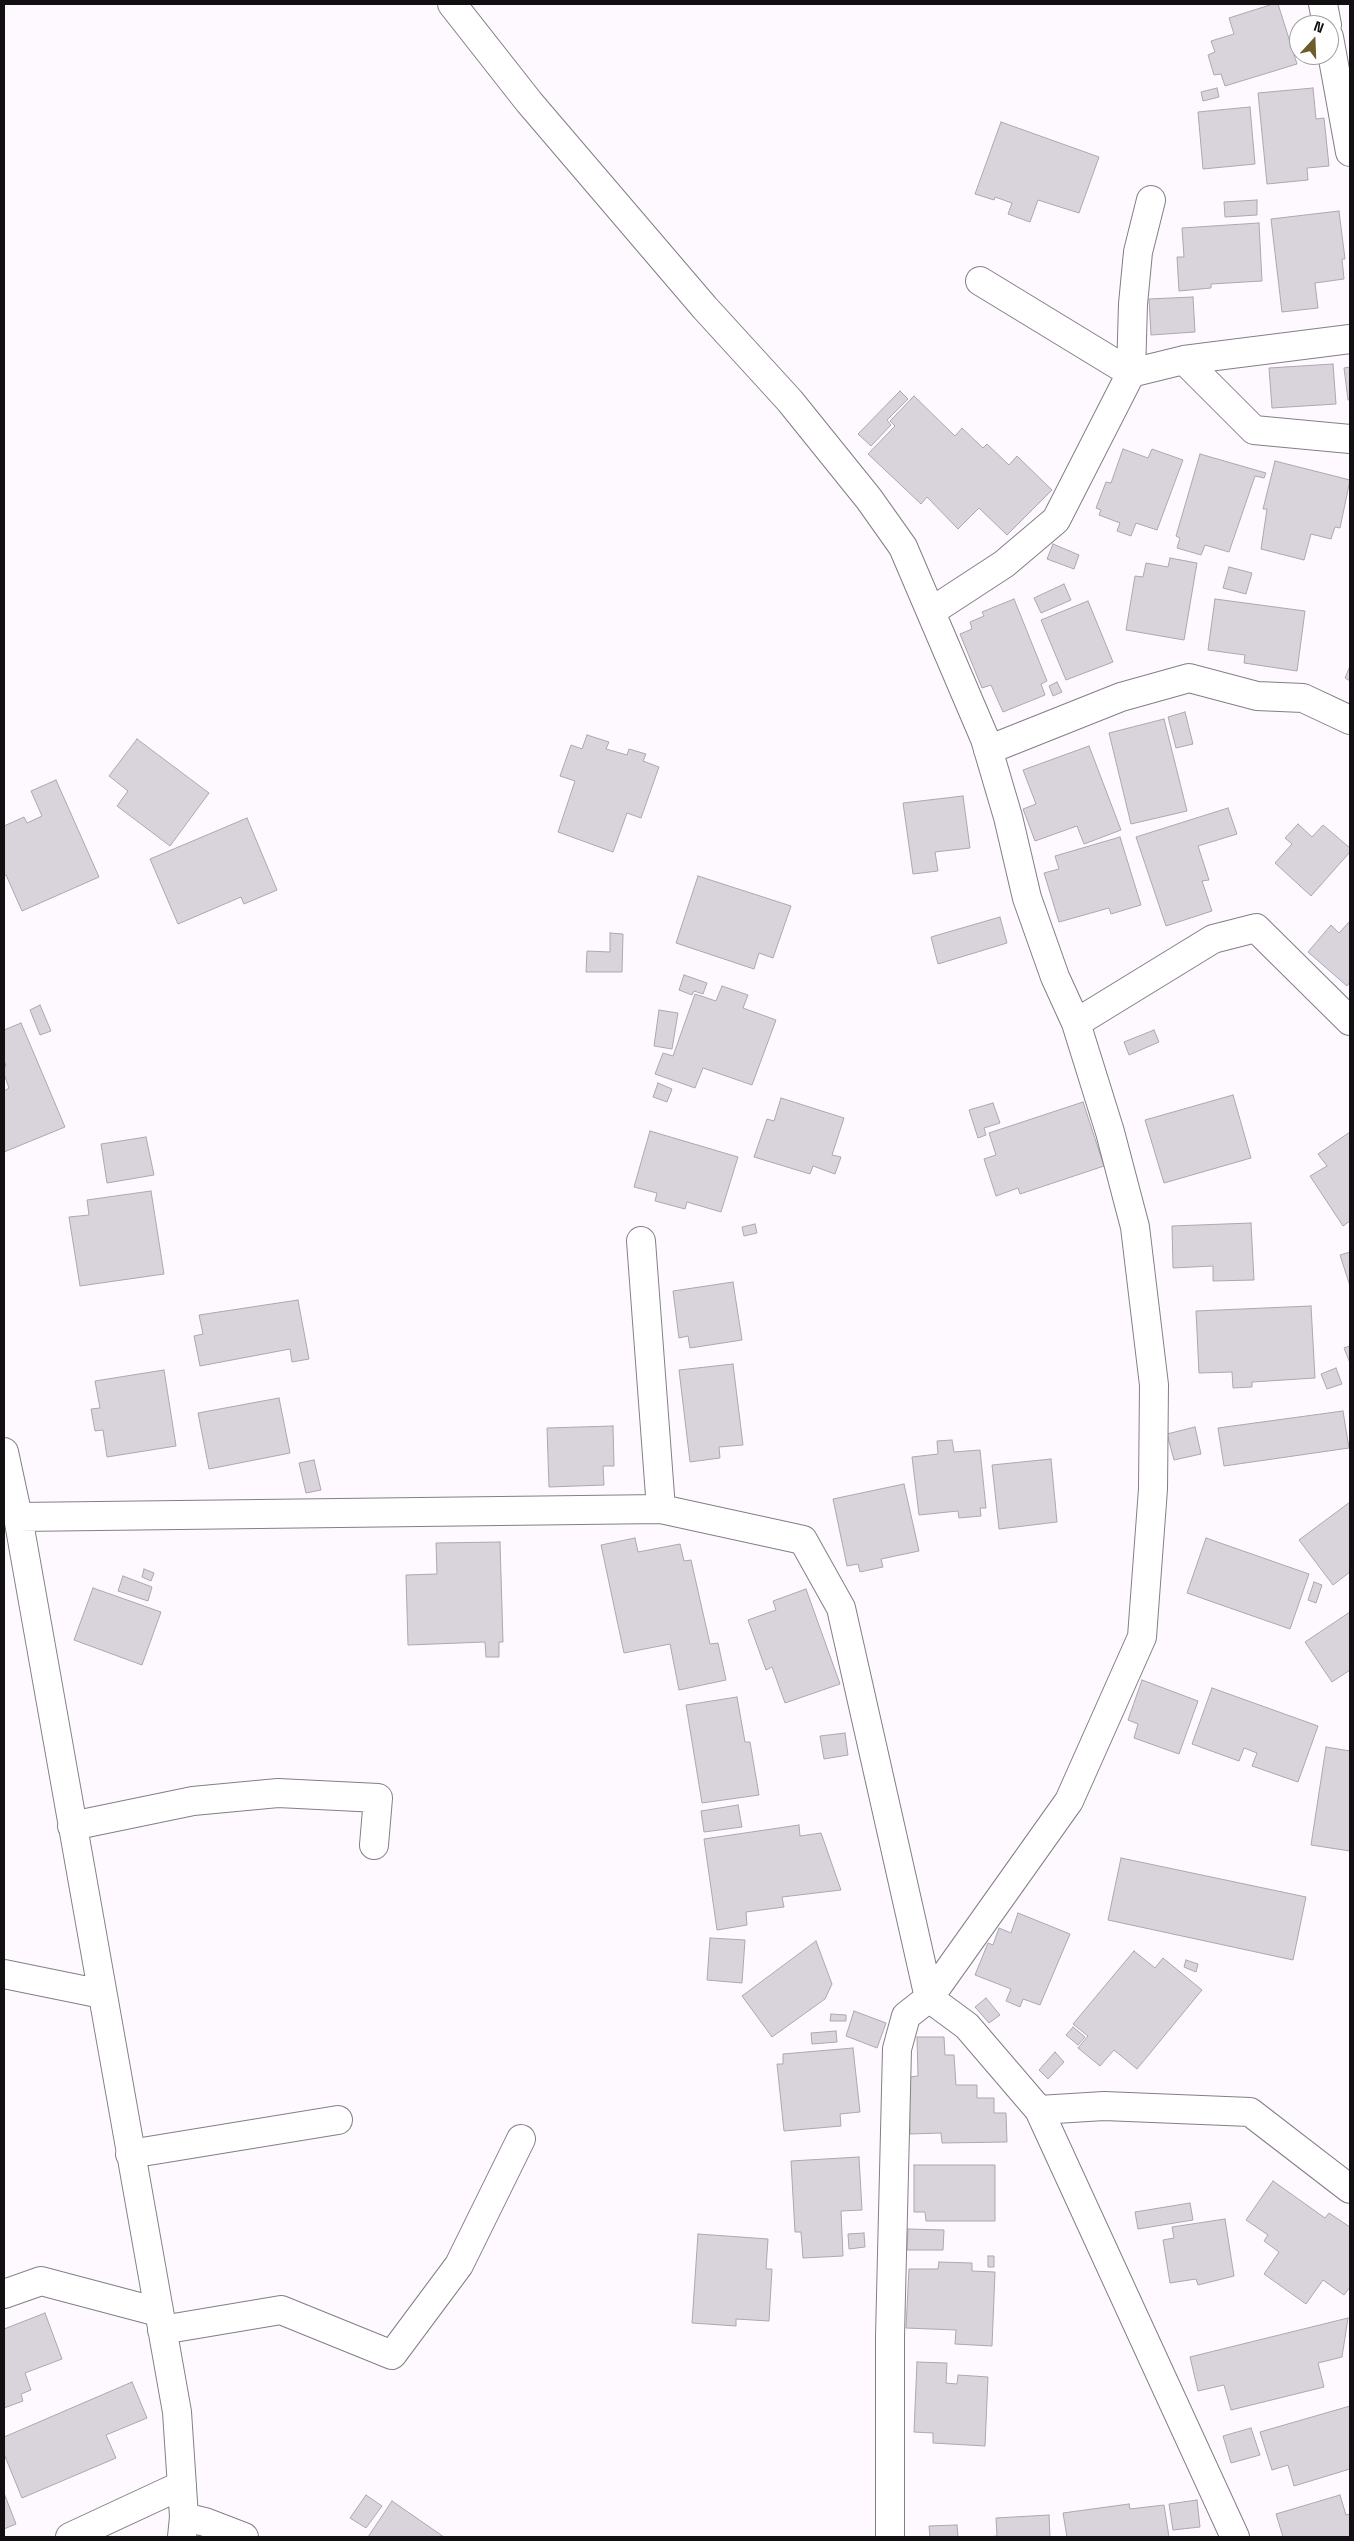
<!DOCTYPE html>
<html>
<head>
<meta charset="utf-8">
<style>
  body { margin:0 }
  #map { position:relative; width:1354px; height:2541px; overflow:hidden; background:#fdf9fe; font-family:"Space Grotesk",sans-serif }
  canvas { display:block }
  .frame { position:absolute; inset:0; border:5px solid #110f12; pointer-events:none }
  .north { position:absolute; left:1289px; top:15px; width:50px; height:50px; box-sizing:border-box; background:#fff; border:1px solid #a09fa0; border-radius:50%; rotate:20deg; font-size:14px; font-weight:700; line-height:20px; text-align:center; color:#110f12 }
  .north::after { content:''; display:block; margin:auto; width:18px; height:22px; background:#6c5e2b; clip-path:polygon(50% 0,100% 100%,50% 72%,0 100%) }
</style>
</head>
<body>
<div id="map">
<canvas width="1354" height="2541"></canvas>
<div class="frame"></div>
<div class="north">N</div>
</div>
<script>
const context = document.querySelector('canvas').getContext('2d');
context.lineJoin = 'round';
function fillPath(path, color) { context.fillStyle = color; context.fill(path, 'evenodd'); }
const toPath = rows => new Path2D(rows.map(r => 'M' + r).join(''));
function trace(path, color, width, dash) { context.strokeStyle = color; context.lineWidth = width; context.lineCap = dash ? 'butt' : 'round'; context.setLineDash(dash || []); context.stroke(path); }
const building = toPath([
  [1273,4,1278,4,1297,64,1225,86,1221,74,1214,75,1208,55,1215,52,1211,41,1234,34,1229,18,1273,4],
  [1217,88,1219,97,1203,101,1201,92,1217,88],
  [1313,88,1316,119,1324,118,1329,166,1307,168,1308,180,1267,184,1258,93,1313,88],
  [1250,107,1255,164,1203,169,1198,112,1250,107],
  [1001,122,1099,157,1079,213,1038,200,1030,222,1008,214,1012,203,995,197,994,200,975,194,1001,122],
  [1257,200,1257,215,1225,217,1224,202,1257,200],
  [1339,211,1345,259,1342,259,1344,279,1315,283,1318,308,1282,312,1271,219,1339,211],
  [1259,223,1262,281,1211,284,1211,288,1179,291,1177,257,1184,257,1182,228,1259,223],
  [1193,297,1195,332,1151,335,1149,299,1193,297],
  [1333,364,1336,404,1272,408,1269,368,1333,364],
  [1350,367,1350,400,1348,400,1344,368,1350,367],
  [900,391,908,399,887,420,891,425,871,446,858,434,900,391],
  [914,396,955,436,962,428,983,448,987,444,1009,465,1017,456,1052,490,1007,535,979,508,958,529,927,497,921,504,868,454,895,426,890,421,914,396],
  [1123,449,1148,458,1152,449,1183,460,1157,530,1136,523,1131,536,1117,531,1120,523,1099,515,1101,510,1096,508,1106,482,1111,483,1123,449],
  [1200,454,1266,473,1264,478,1255,476,1229,552,1205,545,1201,555,1177,548,1180,538,1176,536,1200,454],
  [1275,461,1350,480,1340,528,1335,527,1331,539,1311,534,1304,560,1261,549,1267,509,1263,509,1275,461],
  [1053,544,1079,555,1074,569,1047,559,1053,544],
  [1170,558,1197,563,1184,640,1126,630,1135,576,1143,577,1146,563,1168,567,1170,558],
  [1229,567,1252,573,1246,594,1223,588,1229,567],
  [1064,584,1071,600,1041,613,1034,598,1064,584],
  [1014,599,1047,681,1041,684,1045,695,1003,712,991,685,982,688,960,634,972,629,970,622,984,616,982,612,1014,599],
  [1215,599,1305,611,1297,671,1244,663,1245,655,1208,650,1215,599],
  [1088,601,1113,662,1066,680,1041,620,1088,601],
  [1350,666,1350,681,1345,678,1350,666],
  [1057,682,1062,692,1053,696,1049,686,1057,682],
  [1185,712,1193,744,1176,748,1168,717,1185,712],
  [1164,719,1187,811,1131,824,1109,733,1164,719],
  [587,735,609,742,606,749,627,755,629,749,646,754,643,761,659,767,641,818,627,813,613,852,558,832,575,781,560,776,571,745,582,749,587,735],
  [137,739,209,793,170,846,117,806,128,791,109,776,137,739],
  [1089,746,1121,830,1084,844,1077,826,1035,841,1023,809,1036,804,1023,770,1089,746],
  [56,780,99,877,22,911,6,875,4,876,4,826,24,817,27,823,42,816,31,791,56,780],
  [963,796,970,848,935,852,938,871,913,874,903,803,963,796],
  [1228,808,1237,834,1198,846,1209,880,1202,881,1212,911,1166,926,1136,837,1228,808],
  [247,818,277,890,244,904,241,897,178,924,150,859,247,818],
  [1298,824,1312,837,1323,825,1350,848,1350,852,1311,896,1275,863,1292,844,1285,838,1298,824],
  [1120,837,1141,905,1111,914,1109,908,1059,922,1044,873,1059,869,1055,856,1120,837],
  [698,876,791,906,773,958,759,953,754,969,676,943,698,876],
  [1000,917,1007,943,938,964,931,937,1000,917],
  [1350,921,1350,982,1347,986,1308,952,1331,925,1339,933,1350,921],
  [610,933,623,934,622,972,586,972,587,951,610,952,610,933],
  [684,975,707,983,703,994,694,991,692,995,679,990,684,975],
  [722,986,748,995,743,1008,776,1020,752,1085,703,1068,695,1088,655,1074,663,1053,673,1056,695,994,716,1001,722,986],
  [40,1005,51,1031,40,1035,30,1010,40,1005],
  [659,1010,678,1013,672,1049,654,1046,659,1010],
  [21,1023,65,1127,4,1152,4,1091,9,1088,4,1074,4,1067,6,1066,4,1060,4,1030,21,1023],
  [1154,1030,1159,1042,1129,1055,1124,1042,1154,1030],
  [658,1083,672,1089,667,1102,653,1097,658,1083],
  [1233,1095,1251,1158,1164,1183,1145,1120,1233,1095],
  [781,1098,844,1118,832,1155,841,1157,835,1174,813,1166,810,1174,754,1157,767,1119,774,1121,781,1098],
  [1083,1102,1104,1166,1020,1194,1018,1188,996,1196,984,1159,996,1155,989,1133,1083,1102],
  [993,1103,1000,1123,984,1128,986,1135,978,1138,969,1110,993,1103],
  [650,1131,738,1157,721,1212,687,1202,685,1209,655,1201,657,1193,634,1187,650,1131],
  [1350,1132,1350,1221,1343,1226,1310,1176,1327,1166,1318,1154,1350,1132],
  [146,1137,154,1175,107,1183,101,1144,146,1137],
  [151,1191,164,1274,80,1286,69,1217,89,1215,87,1200,151,1191],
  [1251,1223,1254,1280,1213,1281,1213,1266,1173,1268,1172,1226,1251,1223],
  [755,1224,757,1233,744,1236,742,1227,755,1224],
  [1350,1252,1350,1286,1340,1255,1350,1252],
  [733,1282,742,1340,690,1348,688,1336,679,1338,673,1291,733,1282],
  [298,1300,309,1359,292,1362,290,1349,200,1366,194,1336,203,1334,199,1315,298,1300],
  [1311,1306,1315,1378,1252,1382,1252,1387,1233,1388,1232,1372,1199,1373,1196,1311,1311,1306],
  [1350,1346,1350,1363,1344,1348,1350,1346],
  [733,1364,743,1445,719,1447,720,1458,690,1462,679,1370,733,1364],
  [1336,1368,1342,1384,1327,1389,1321,1374,1336,1368],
  [164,1370,176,1446,107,1457,103,1430,95,1431,91,1409,100,1408,95,1381,164,1370],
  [279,1398,290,1453,209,1469,198,1413,279,1398],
  [1343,1411,1349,1448,1224,1466,1218,1428,1343,1411],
  [613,1426,614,1466,603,1466,604,1485,549,1487,547,1428,613,1426],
  [1195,1427,1201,1454,1174,1460,1167,1434,1195,1427],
  [952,1440,954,1452,980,1450,986,1508,980,1508,981,1516,959,1518,958,1511,919,1515,912,1457,938,1454,937,1441,952,1440],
  [1051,1459,1057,1522,999,1529,992,1465,1051,1459],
  [314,1460,321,1490,306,1493,299,1463,314,1460],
  [904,1484,919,1551,881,1559,883,1567,860,1572,858,1564,847,1566,833,1499,904,1484],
  [1350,1502,1350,1572,1333,1585,1299,1540,1350,1502],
  [635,1538,638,1552,680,1544,684,1561,691,1560,710,1644,718,1643,726,1680,679,1690,670,1644,624,1653,601,1545,635,1538],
  [1206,1538,1309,1574,1290,1629,1187,1593,1206,1538],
  [500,1542,503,1642,499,1642,499,1657,486,1657,485,1642,408,1645,406,1575,437,1574,436,1543,500,1542],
  [144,1569,154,1573,151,1581,142,1577,144,1569],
  [123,1576,152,1587,148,1601,118,1591,123,1576],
  [1314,1582,1322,1585,1316,1603,1308,1600,1314,1582],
  [93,1588,161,1612,142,1665,74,1640,93,1588],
  [806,1589,840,1684,785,1703,772,1667,766,1670,748,1620,776,1610,773,1601,806,1589],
  [1350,1612,1350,1670,1332,1682,1305,1642,1350,1612],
  [1142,1680,1198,1701,1179,1754,1134,1738,1138,1724,1128,1720,1142,1680],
  [1212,1688,1318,1726,1298,1782,1252,1766,1257,1753,1244,1748,1239,1761,1192,1744,1212,1688],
  [737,1697,745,1742,750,1742,759,1795,702,1803,686,1705,737,1697],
  [845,1733,848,1755,824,1759,820,1736,845,1733],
  [1326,1747,1350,1751,1350,1851,1311,1845,1326,1747],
  [738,1805,742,1827,704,1832,701,1811,738,1805],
  [799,1825,800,1836,821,1833,841,1890,782,1897,784,1907,746,1912,747,1925,717,1930,704,1839,799,1825],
  [1121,1858,1306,1897,1293,1960,1108,1920,1121,1858],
  [1018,1913,1070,1934,1040,2005,1023,1999,1020,2007,1006,2001,1011,1989,975,1975,988,1943,993,1945,999,1928,1011,1933,1018,1913],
  [710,1938,745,1940,742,1983,707,1980,710,1938],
  [816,1941,832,1984,825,1999,772,2037,742,1996,816,1941],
  [1134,1951,1155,1968,1163,1958,1202,1990,1137,2069,1114,2050,1100,2066,1078,2048,1088,2036,1073,2024,1134,1951],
  [1186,1960,1198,1964,1196,1972,1184,1967,1186,1960],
  [986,1998,1000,2015,989,2023,975,2007,986,1998],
  [854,2011,886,2023,877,2048,846,2036,854,2011],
  [831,2014,846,2015,846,2021,830,2021,831,2014],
  [1073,2027,1085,2037,1078,2045,1066,2035,1073,2027],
  [836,2031,837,2042,812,2044,811,2033,836,2031],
  [917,2037,944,2037,945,2055,954,2055,956,2085,977,2085,977,2098,994,2098,994,2113,1006,2113,1007,2142,942,2143,941,2133,910,2134,909,2077,918,2076,917,2037],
  [853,2048,860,2112,840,2114,841,2126,784,2131,777,2064,783,2064,783,2054,853,2048],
  [1055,2052,1064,2062,1048,2079,1039,2070,1055,2052],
  [859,2157,862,2210,841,2211,843,2256,803,2258,801,2232,795,2232,791,2161,859,2157],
  [914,2165,995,2165,995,2221,926,2221,925,2212,914,2212,914,2165],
  [1273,2181,1325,2218,1329,2213,1350,2227,1350,2287,1344,2295,1323,2280,1306,2304,1264,2274,1279,2252,1264,2241,1268,2235,1246,2220,1273,2181],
  [1190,2203,1193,2220,1138,2229,1135,2212,1190,2203],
  [1225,2219,1234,2276,1198,2285,1196,2279,1170,2283,1163,2240,1174,2238,1172,2227,1225,2219],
  [908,2229,944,2230,943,2250,907,2250,908,2229],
  [864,2233,865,2247,849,2249,848,2234,864,2233],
  [698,2234,768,2239,766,2269,772,2269,769,2321,736,2319,736,2326,692,2323,698,2234],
  [988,2256,994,2256,994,2267,988,2267,988,2256],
  [939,2262,972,2263,972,2271,995,2272,992,2346,955,2344,956,2330,906,2328,909,2269,938,2269,939,2262],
  [45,2313,62,2359,25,2373,31,2390,21,2394,23,2401,4,2408,4,2327,4,2329,45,2313],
  [1348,2318,1342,2357,1318,2363,1324,2387,1231,2410,1224,2385,1198,2391,1190,2357,1348,2318],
  [917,2362,947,2363,946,2383,957,2384,958,2375,988,2377,985,2446,933,2443,933,2433,914,2432,917,2362],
  [132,2382,147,2418,106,2435,116,2458,22,2498,4,2454,4,2437,132,2382],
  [1350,2406,1350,2469,1294,2486,1288,2465,1272,2470,1260,2432,1350,2406],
  [1251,2428,1260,2455,1231,2463,1223,2436,1251,2428],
  [4,2493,16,2524,4,2529,4,2493],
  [366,2495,382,2506,366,2528,350,2518,366,2495],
  [1340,2495,1346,2515,1350,2514,1350,2537,1283,2537,1276,2514,1340,2495],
  [1197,2500,1200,2527,1173,2530,1169,2504,1197,2500],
  [392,2501,444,2537,368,2537,392,2501],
  [1129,2504,1130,2509,1164,2505,1169,2537,1067,2537,1063,2513,1129,2504],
  [1049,2515,1050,2537,988,2537,997,2536,996,2518,1049,2515],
  [957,2525,958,2537,930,2537,929,2526,957,2525]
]);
fillPath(building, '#d9d3dc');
trace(building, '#ada7af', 1);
const minor = toPath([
  [452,4,529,102,705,308,790,401,869,499,903,547,985,739,1008,817,1027,898,1055,977,1076,1023,1110,1132,1135,1227,1154,1385,1153,1489,1142,1637,1069,1801,929,1998,906,2016,897,2049,890,2336,890,2537],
  [1323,4,1327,25],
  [1329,37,1350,152],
  [980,281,1131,373,1133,304,1138,252,1151,200],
  [1184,360,1254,430,1350,439],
  [932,611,1004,564,1056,520,1131,373,1184,360,1350,339],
  [988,750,1121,697,1189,678,1257,696,1303,698,1350,720],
  [1076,1023,1213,939,1256,928,1350,1021],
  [641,1241,661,1509],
  [4,1452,18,1517,177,2412,184,2517,182,2537],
  [18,1517,661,1509,803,1540,841,1608,929,1998,967,2026,1039,2110,1235,2537],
  [72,1826,193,1801,278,1793,378,1798,374,1845],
  [4,1974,102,1994],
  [1039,2110,1104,2106,1250,2112,1350,2189],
  [130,2154,338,2120],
  [4,2294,41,2281,158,2312],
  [162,2330,281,2310,392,2355,459,2265,521,2139],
  [184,2517,205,2522,244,2537],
  [70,2537,182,2485]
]);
trace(minor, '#847e86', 30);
trace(minor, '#fff', 28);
</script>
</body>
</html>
